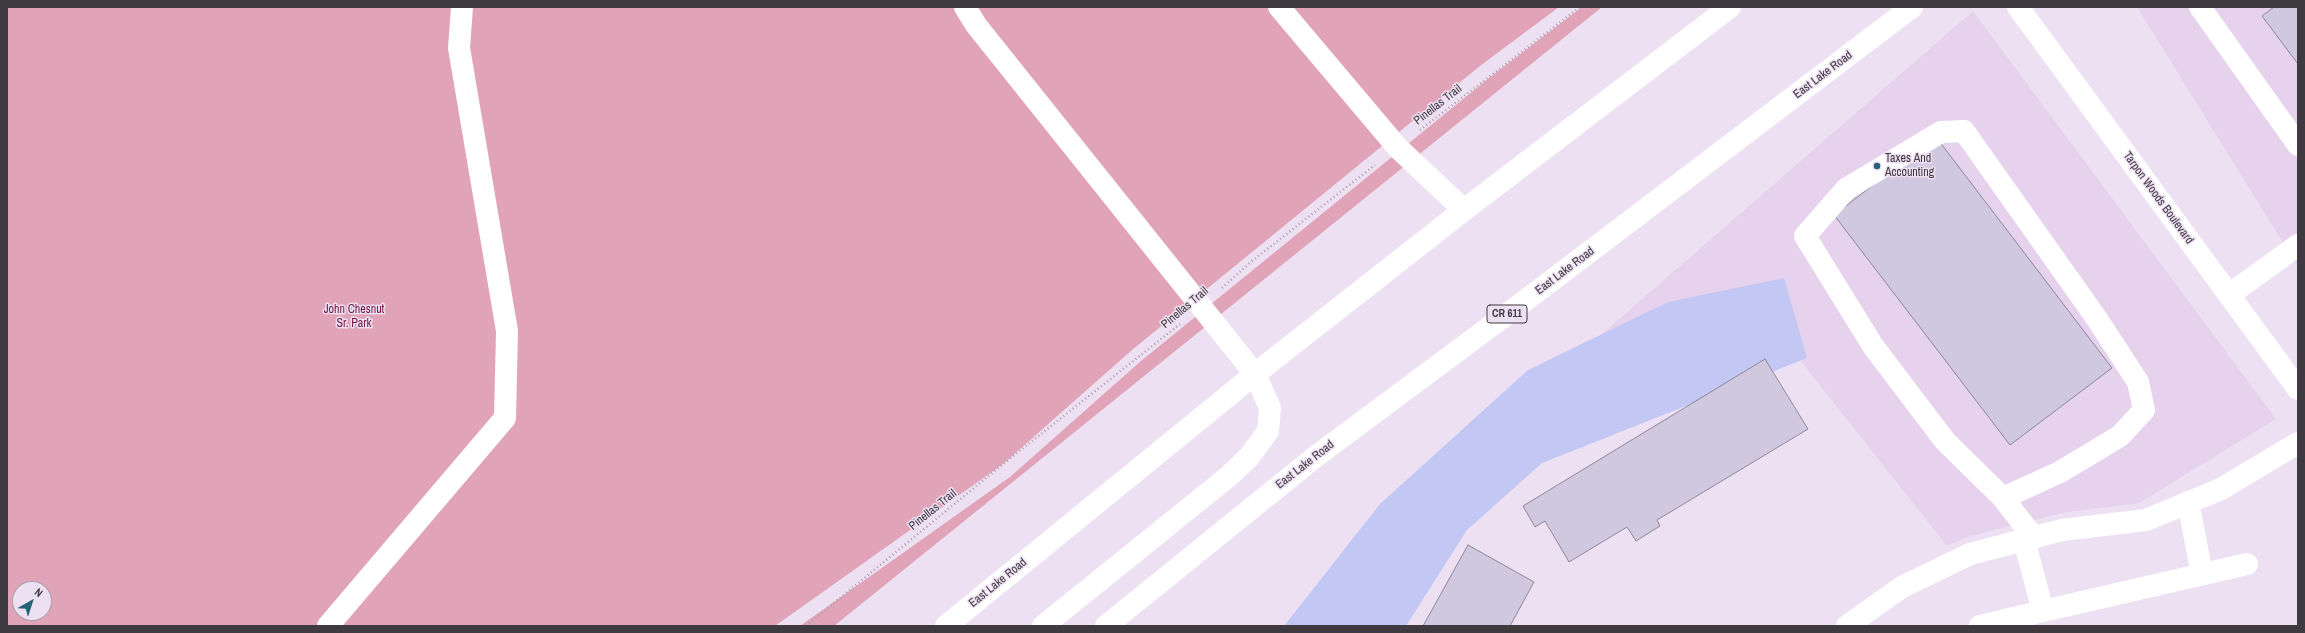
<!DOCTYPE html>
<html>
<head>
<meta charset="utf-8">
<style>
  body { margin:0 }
  #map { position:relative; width:2305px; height:633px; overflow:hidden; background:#eee0f3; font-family:"Archivo Narrow",sans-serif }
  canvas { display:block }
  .frame { position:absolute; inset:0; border:8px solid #3f3940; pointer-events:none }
  .north { position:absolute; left:12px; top:581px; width:40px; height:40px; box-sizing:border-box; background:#eee0f3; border:1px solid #a89dab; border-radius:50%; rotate:39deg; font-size:11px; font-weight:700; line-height:16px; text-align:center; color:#3f3940 }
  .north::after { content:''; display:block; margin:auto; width:14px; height:18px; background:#246479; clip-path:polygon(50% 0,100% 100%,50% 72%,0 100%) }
</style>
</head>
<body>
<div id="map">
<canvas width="2305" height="633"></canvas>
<div class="frame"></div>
<div class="north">N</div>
</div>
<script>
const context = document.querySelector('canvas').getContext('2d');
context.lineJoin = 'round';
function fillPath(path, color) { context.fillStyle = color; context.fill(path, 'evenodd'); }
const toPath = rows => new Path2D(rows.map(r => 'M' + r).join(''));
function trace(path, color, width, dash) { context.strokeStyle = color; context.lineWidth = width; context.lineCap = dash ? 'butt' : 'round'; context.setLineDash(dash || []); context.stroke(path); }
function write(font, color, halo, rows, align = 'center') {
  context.font = font + ' "Archivo Narrow",sans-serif'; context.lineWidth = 3; context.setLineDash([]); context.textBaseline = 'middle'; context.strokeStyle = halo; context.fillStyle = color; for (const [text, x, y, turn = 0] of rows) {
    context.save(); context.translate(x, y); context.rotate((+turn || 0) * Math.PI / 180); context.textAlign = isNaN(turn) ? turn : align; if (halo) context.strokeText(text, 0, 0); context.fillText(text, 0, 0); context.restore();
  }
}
fillPath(toPath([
  [2137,7,2298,7,2298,267],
  [1973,11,2276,419,2139,503,2062,513,1967,537,1947,546,1803,364,1801,361,1806,358,1603,333]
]), '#e6d2ec');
fillPath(toPath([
  [7,7,1559,7,1480,66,1132,350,1003,464,775,626,7,626],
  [20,589,44,589,44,613,20,613],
  [1582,7,1602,7,834,626,800,626,1010,477,1141,361,1489,78]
]), '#e0a3b8');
fillPath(toPath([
  [1784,278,1807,358,1542,463,1467,530,1406,626,1284,626,1380,504,1528,370,1668,302]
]), '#c3c7f4');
const building = toPath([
  [2274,7,2298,7,2298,64,2262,16,2274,7],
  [1936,137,2112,368,2010,445,1834,215,1936,137],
  [1765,359,1808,429,1657,520,1660,526,1636,541,1627,527,1569,562,1545,521,1535,527,1523,506,1765,359],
  [1468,545,1534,582,1510,626,1423,626,1468,545]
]);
fillPath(building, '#cfc8de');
trace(building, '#8e879c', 1);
trace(toPath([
  [1420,130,1580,7],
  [1222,288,1252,261,1375,165],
  [806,626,1003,464,1180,324]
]), '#a79caa', 2.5, [1, 3]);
trace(toPath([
  [965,7,976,25,1255,374,1270,408,1268,431,1249,457,1229,476,1043,626],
  [1279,7,1398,148,1464,210],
  [2018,7,2298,389],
  [2200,7,2298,145],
  [2229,295,2298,245],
  [2003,498,2060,472,2120,436,2144,410,2138,382,2097,319,1964,131,1941,132,1846,189,1805,236,1873,346,1945,441,2003,498,2034,538],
  [2188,502,2202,574],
  [2043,611,2247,564],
  [328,626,505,418,507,331,459,48,462,7],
  [1847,626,1902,587,1970,554,2062,530,2146,520,2221,489,2298,443],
  [1980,626,2043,611,2024,540]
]), '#fff', 22);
trace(toPath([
  [946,626,1255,374,1464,210,1730,7],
  [1106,626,1315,457,1530,297,1912,7]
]), '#fff', 22);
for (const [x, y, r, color] of [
  [1877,166,4,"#246479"]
]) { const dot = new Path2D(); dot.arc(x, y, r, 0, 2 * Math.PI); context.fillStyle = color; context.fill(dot); trace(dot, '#eee0f3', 1.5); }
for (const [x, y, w] of [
  [1507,314,40]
]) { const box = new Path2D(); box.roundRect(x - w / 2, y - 9, w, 18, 3); context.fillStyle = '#eee0f3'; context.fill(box); trace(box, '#3f3940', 1); }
write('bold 11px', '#3f3940', null, [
  ["CR 611",1507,314]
]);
write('12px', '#3f3940', '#eee0f3', [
  ["East Lake Road",1823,75,-37],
  ["Pinellas Trail",1438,105,-38],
  ["Tarpon Woods Boulevard",2158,198,54],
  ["East Lake Road",1565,271,-37],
  ["Pinellas Trail",1185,308,-40],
  ["East Lake Road",1305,465,-38],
  ["Pinellas Trail",933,510,-39],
  ["East Lake Road",998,583,-39]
]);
write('12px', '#3f3940', '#eee0f3', [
  ["Taxes And",1885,159],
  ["Accounting",1885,173]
], 'left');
write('12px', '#731442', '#eee0f3', [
  ["John Chesnut",354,310],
  ["Sr. Park",354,324]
]);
</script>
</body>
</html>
